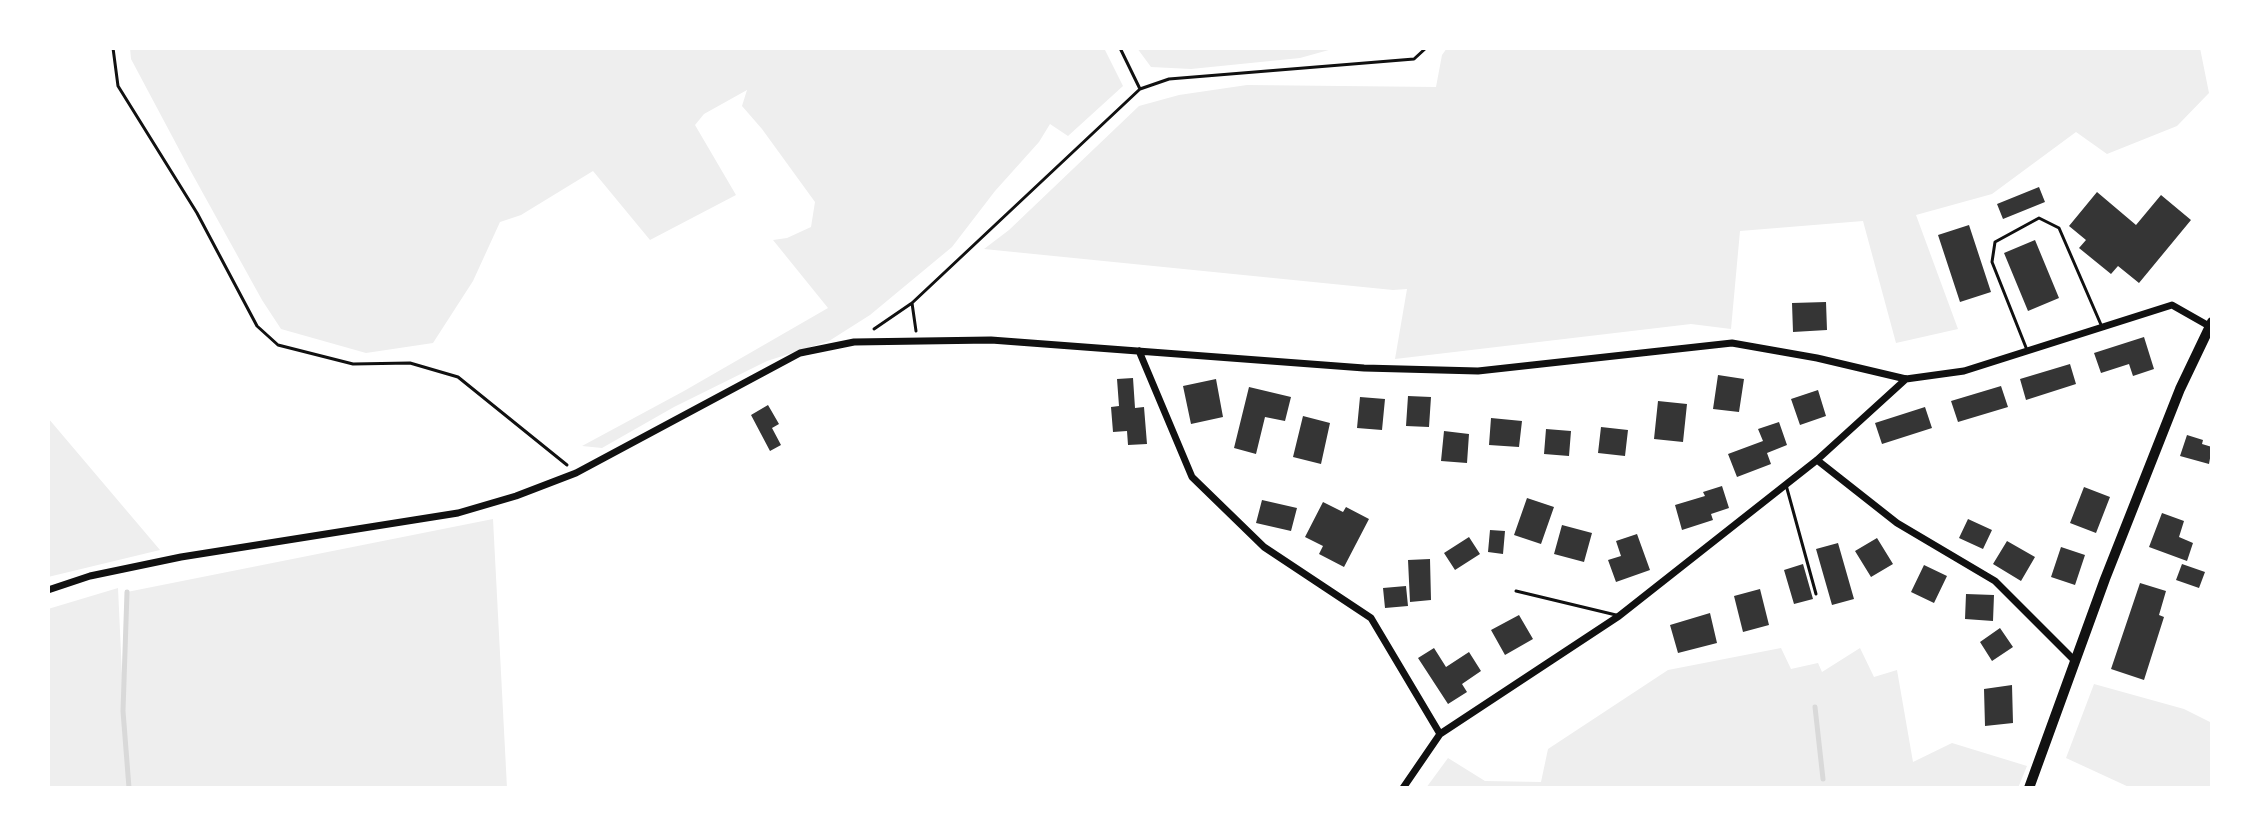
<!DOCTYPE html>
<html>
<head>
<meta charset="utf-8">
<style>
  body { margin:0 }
  #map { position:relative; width:2260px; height:836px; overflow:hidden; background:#fff; font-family:Poppins,sans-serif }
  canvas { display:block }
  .frame { position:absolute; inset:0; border:50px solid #fff; pointer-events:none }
</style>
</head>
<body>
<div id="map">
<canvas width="2260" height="836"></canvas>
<div class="frame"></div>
</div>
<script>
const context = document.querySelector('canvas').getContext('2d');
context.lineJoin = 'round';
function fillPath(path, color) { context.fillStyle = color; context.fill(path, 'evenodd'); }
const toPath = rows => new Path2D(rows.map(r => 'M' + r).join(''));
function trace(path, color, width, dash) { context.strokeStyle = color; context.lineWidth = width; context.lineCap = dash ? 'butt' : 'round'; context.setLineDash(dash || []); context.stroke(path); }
fillPath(toPath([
  [130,48,1104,48,1123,86,1068,136,1050,124,1039,142,995,191,952,247,870,315,829,341,767,361,674,407,602,448,582,446,684,391,828,308,773,240,787,238,811,227,815,202,762,129,742,106,747,90,704,114,695,125,736,195,650,240,593,171,521,215,500,222,473,281,433,343,366,353,281,329,262,300,189,168,131,59],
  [1137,48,1336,48,1300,58,1191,69,1151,67],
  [1447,48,2200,48,2209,93,2177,126,2107,154,2076,132,1992,194,1916,215,1958,329,1896,343,1863,221,1740,231,1731,329,1691,324,1395,359,1407,289,1393,290,984,249,1009,230,1139,106,1179,95,1247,85,1436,87,1442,55],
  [48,418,160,550,48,577],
  [493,519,507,788,48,788,48,609,118,588,123,696,127,592],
  [1781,648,1791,669,1818,663,1822,672,1860,648,1874,677,1897,670,1913,762,1952,743,2027,766,2018,788,1426,788,1448,758,1485,781,1541,782,1548,749,1668,670],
  [2094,684,2184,709,2212,723,2212,788,2131,788,2066,758]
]), '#eee');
trace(toPath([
  [127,592,123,711,129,788],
  [1815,707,1823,779]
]), '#d9d9d9', 5);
fillPath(toPath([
  [2039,187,2045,202,2003,219,1997,204],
  [2097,192,2136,225,2161,195,2191,220,2139,283,2118,266,2111,274,2079,248,2086,240,2069,226],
  [1969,225,1991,292,1960,302,1938,235],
  [2035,240,2059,298,2028,311,2004,253],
  [1826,302,1827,330,1793,332,1792,303],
  [2144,337,2154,369,2133,376,2129,364,2101,373,2094,353],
  [2070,364,2076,384,2026,400,2020,379],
  [1718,375,1744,379,1739,412,1713,409],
  [1133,378,1135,408,1144,407,1147,444,1128,445,1127,431,1113,432,1111,407,1119,406,1117,379],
  [1216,379,1223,417,1191,424,1183,386],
  [2001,386,2008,407,1958,422,1951,401],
  [1249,387,1291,397,1285,421,1265,417,1256,454,1234,448],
  [1818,390,1826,416,1800,425,1791,399],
  [1408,396,1431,397,1429,427,1406,426],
  [1360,397,1385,399,1382,430,1357,428],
  [1658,401,1687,404,1683,442,1654,439],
  [768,405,779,424,772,428,781,445,770,451,751,415],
  [1925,407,1932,428,1882,444,1875,423],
  [1303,416,1330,423,1321,464,1293,457],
  [1491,418,1522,421,1519,447,1489,445],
  [1779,422,1787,445,1767,453,1771,464,1737,477,1728,454,1763,441,1758,429],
  [1601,427,1628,430,1625,456,1598,453],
  [1546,429,1571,431,1569,456,1544,454],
  [1444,431,1469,434,1467,463,1441,461],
  [2187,435,2203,440,2202,444,2212,447,2209,464,2180,456],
  [1722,486,1729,508,1711,514,1713,520,1682,530,1675,505,1705,496,1703,492],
  [2084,487,2110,497,2096,533,2070,523],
  [1527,498,1554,507,1541,544,1514,535],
  [1262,500,1297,508,1291,531,1256,523],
  [1323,502,1343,512,1346,507,1369,519,1344,567,1319,554,1323,546,1305,537],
  [2162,513,2184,521,2179,537,2193,543,2187,561,2149,547],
  [1968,519,1992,530,1983,549,1959,538],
  [1562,525,1592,533,1584,562,1554,554],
  [1490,530,1505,531,1503,554,1488,552],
  [1637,534,1650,570,1616,582,1608,560,1621,556,1616,541],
  [1469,537,1480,554,1455,570,1444,553],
  [1877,538,1893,564,1871,577,1855,551],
  [2007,541,2035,557,2021,581,1993,564],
  [1838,543,1854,599,1832,605,1816,549],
  [2061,547,2085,555,2075,585,2051,577],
  [1430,559,1431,600,1410,602,1408,560],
  [1803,564,1813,599,1794,604,1784,570],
  [2182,564,2205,572,2199,588,2176,580],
  [1924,565,1947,576,1934,603,1911,592],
  [2140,583,2166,591,2159,615,2164,617,2144,680,2111,669],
  [1406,586,1408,606,1385,608,1383,588],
  [1760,589,1769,625,1743,632,1734,596],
  [1966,594,1994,595,1993,621,1965,619],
  [1710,613,1717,643,1678,653,1670,625],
  [1519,615,1533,639,1505,655,1491,630],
  [2000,628,2013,647,1992,661,1980,642],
  [1434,648,1446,667,1469,652,1481,671,1462,684,1467,692,1448,704,1418,658],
  [2012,685,2013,723,1985,726,1984,689]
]), '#353535');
trace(toPath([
  [113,48,118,86,197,213,257,326,278,345,353,364,410,363,458,377,567,465],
  [1120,48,1140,89],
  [912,303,916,331],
  [874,329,912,303,1140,89,1169,79,1414,59,1426,48]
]), '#111', 3);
trace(toPath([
  [2027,350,1992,262,1995,242,2039,218,2059,228,2102,327],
  [1786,485,1816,594],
  [1516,591,1616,615]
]), '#111', 3);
trace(toPath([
  [1139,351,1192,477,1264,547,1371,618,1440,734],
  [1817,460,1897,523,1995,581,2075,661],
  [48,590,90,576,181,557,458,513,516,496,576,473,800,353,854,342,991,340,1364,368,1478,371,1732,343,1817,358,1906,379,1964,371,2172,305,2209,326],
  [1403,788,1440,734,1619,616,1817,460,1906,379]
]), '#111', 7);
trace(toPath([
  [2029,788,2105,579,2180,389,2212,322]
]), '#111', 10);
</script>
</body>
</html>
